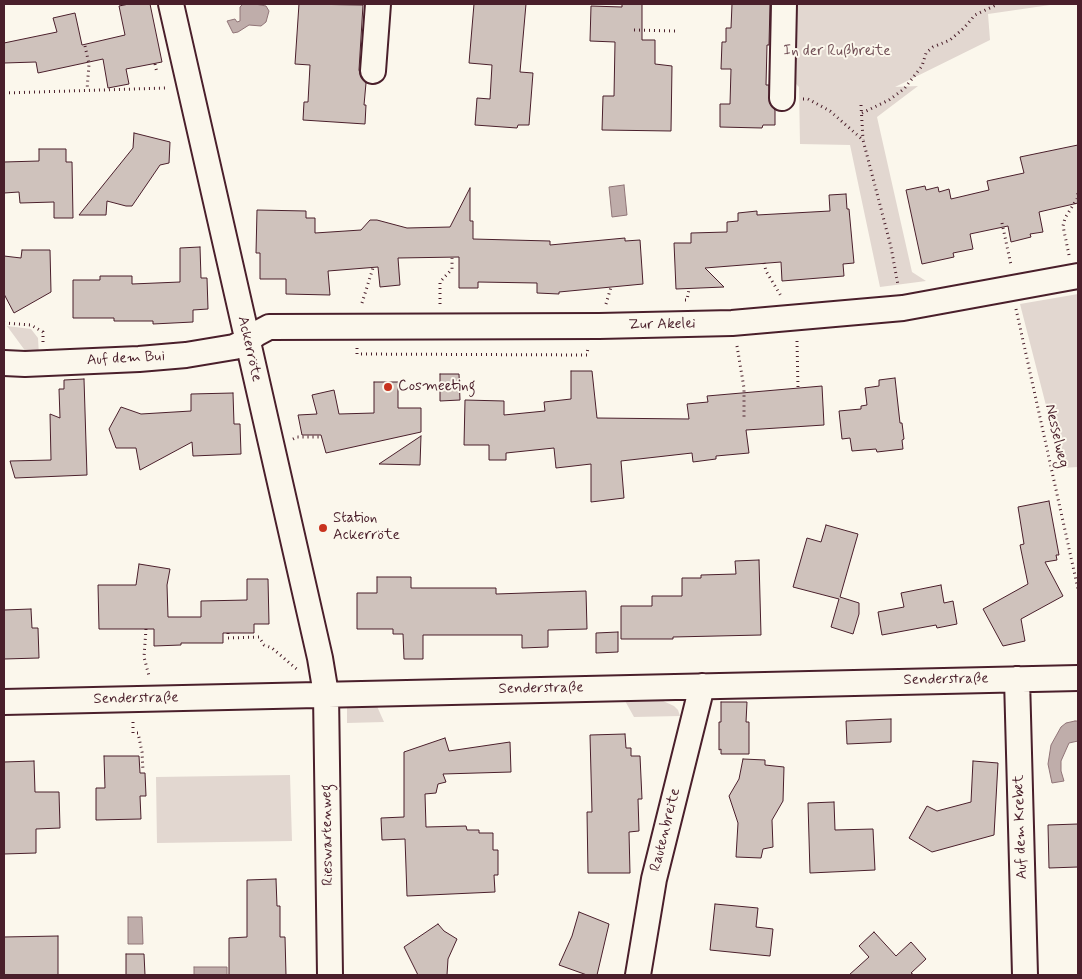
<!DOCTYPE html>
<html>
<head>
<meta charset="utf-8">
<style>
  body { margin:0 }
  #map { position:relative; width:1082px; height:979px; overflow:hidden; background:#fbf7ec; font-family:Mynerve,sans-serif }
  canvas { display:block }
  .frame { position:absolute; inset:0; border:5px solid #4a1f2b; pointer-events:none }
</style>
</head>
<body>
<div id="map">
<canvas width="1082" height="979"></canvas>
<div class="frame"></div>
</div>
<script>
const context = document.querySelector('canvas').getContext('2d');
context.lineJoin = 'round';
function fillPath(path, color) { context.fillStyle = color; context.fill(path, 'evenodd'); }
const toPath = rows => new Path2D(rows.map(r => 'M' + r).join(''));
function trace(path, color, width, dash) { context.strokeStyle = color; context.lineWidth = width; context.lineCap = dash ? 'butt' : 'round'; context.setLineDash(dash || []); context.stroke(path); }
function write(font, color, halo, rows, align = 'center') {
  context.font = font + ' Mynerve,sans-serif'; context.lineWidth = 4; context.setLineDash([]); context.textBaseline = 'middle'; context.strokeStyle = halo; context.fillStyle = color; for (const [text, x, y, turn = 0] of rows) {
    context.save(); context.translate(x, y); context.rotate((+turn || 0) * Math.PI / 180); context.textAlign = isNaN(turn) ? turn : align; if (halo) context.strokeText(text, 0, 0); context.fillText(text, 0, 0); context.restore();
  }
}
fillPath(toPath([
  [790,4,1057,4,988,14,990,40,895,87,918,86,877,117,912,272,926,281,880,287,850,145,800,144,799,87,794,82],
  [1078,294,1078,467,1062,468,1020,304],
  [7,326,31,329,38,338,39,356,29,356],
  [624,699,661,700,674,706,678,710,680,716,634,717],
  [376,704,384,722,347,723,347,707,351,705],
  [290,775,292,841,157,843,156,777]
]), '#e2d7d0');
const water = toPath([
  [243,4,255,4,266,6,269,11,266,22,261,26,249,25,238,32,233,33,227,21,235,19,237,22,240,21,240,7,243,4],
  [624,185,627,215,612,217,609,187,624,185],
  [1075,721,1078,721,1078,741,1069,743,1061,761,1061,771,1064,781,1052,783,1048,764,1051,745,1061,727,1066,723,1075,721],
  [128,917,142,917,143,944,128,944,128,917],
  [194,967,227,967,227,975,194,975,194,967]
]);
fillPath(water, '#bfadaa');
trace(water, '#907477', 1);
const building = toPath([
  [129,4,150,4,162,62,126,69,129,84,108,88,103,59,38,73,36,62,4,63,4,43,57,32,53,18,75,13,82,45,125,35,119,6,129,4],
  [299,4,363,5,359,70,361,77,366,83,364,105,366,105,365,124,303,120,304,102,308,102,310,65,295,64,299,4],
  [474,4,526,4,520,72,533,73,529,125,518,125,517,128,475,125,477,98,490,99,492,65,469,63,474,4],
  [622,4,642,4,642,40,655,40,655,64,672,66,671,131,602,130,603,96,614,96,615,42,590,41,591,6,622,7,622,4],
  [732,4,770,4,769,45,767,45,766,85,769,85,770,104,775,110,775,125,763,125,762,128,720,127,720,104,730,104,731,69,721,69,722,42,726,42,726,28,731,28,732,4],
  [134,133,170,142,169,163,160,165,132,206,126,206,107,201,106,215,79,215,133,148,134,133],
  [1078,145,1078,203,1039,212,1043,232,1030,234,1031,237,1011,242,1008,226,970,234,973,249,953,253,954,257,922,264,906,190,925,186,926,190,938,187,939,192,949,189,951,199,989,190,987,181,1024,173,1020,157,1078,145],
  [39,149,66,149,66,162,72,162,73,218,54,218,54,202,20,203,19,192,4,193,4,162,39,161,39,149],
  [470,188,470,221,473,221,473,239,550,241,550,245,625,238,625,241,640,240,643,284,559,292,559,294,537,293,537,283,478,282,478,288,459,288,459,257,398,258,400,285,380,287,378,267,328,271,330,295,286,294,286,279,260,279,260,253,256,253,257,210,306,211,306,218,315,218,315,233,361,230,370,220,377,220,407,228,450,227,470,188],
  [846,194,847,209,849,209,854,263,843,264,844,276,782,281,781,262,705,268,724,287,676,289,674,243,691,243,691,233,727,232,727,222,738,221,738,213,757,211,757,215,830,211,829,195,846,194],
  [200,247,201,278,207,278,208,309,193,310,193,322,153,324,153,321,114,321,114,318,73,318,73,280,100,280,100,276,132,276,132,284,180,282,180,248,200,247],
  [22,250,50,250,51,292,14,313,4,294,4,256,21,258,22,250],
  [571,371,592,371,597,418,689,419,687,404,708,402,707,396,822,386,824,425,746,430,749,453,716,456,716,459,693,462,692,453,621,461,624,498,591,502,591,464,556,468,554,448,506,453,506,460,489,460,489,445,464,445,465,400,504,401,504,415,545,411,544,402,571,399,571,371],
  [440,374,459,374,460,400,440,401,440,374],
  [895,378,900,423,902,423,904,439,902,440,903,449,877,452,876,449,852,451,850,438,842,439,839,411,861,409,861,406,867,405,865,388,879,386,879,380,895,378],
  [84,379,87,475,15,478,10,461,51,460,50,414,60,418,59,389,64,389,64,380,84,379],
  [374,382,398,382,398,408,421,408,421,432,326,453,321,435,302,435,298,415,317,414,312,395,334,390,339,414,374,413,374,382],
  [233,393,234,424,240,424,241,454,193,456,192,442,140,470,136,448,116,448,109,429,121,407,141,414,191,411,191,394,233,393],
  [421,436,420,465,379,464,421,436],
  [1049,501,1059,555,1056,555,1057,560,1045,562,1063,596,1021,619,1025,641,1003,646,983,609,1028,584,1020,545,1024,544,1018,507,1049,501],
  [826,525,858,534,840,597,859,603,859,614,853,634,831,627,839,599,793,587,807,538,821,542,826,525],
  [759,560,761,635,673,637,673,639,621,639,621,606,652,606,652,596,682,596,682,578,701,578,701,575,736,574,735,561,759,560],
  [139,564,170,569,167,585,168,617,201,617,201,601,247,600,247,579,268,579,269,624,254,624,254,633,223,633,223,643,181,643,181,645,154,646,154,629,99,629,98,585,136,585,139,564],
  [377,577,411,577,411,588,496,588,496,594,586,591,587,629,548,630,548,647,522,648,522,635,423,635,423,659,404,659,403,634,393,634,393,629,357,629,357,593,377,593,377,577],
  [941,585,944,603,953,601,957,624,937,628,936,625,882,635,878,612,904,607,901,593,941,585],
  [31,609,32,628,38,628,39,658,4,659,4,610,31,609],
  [618,632,618,652,596,653,596,633,618,632],
  [721,702,747,702,746,722,749,722,749,754,721,754,721,749,719,750,719,722,721,722,721,702],
  [891,719,891,742,847,744,846,721,891,719],
  [625,734,626,748,631,748,631,756,640,756,642,799,638,799,639,831,629,832,630,873,588,873,587,812,592,812,590,735,625,734],
  [445,738,449,751,510,742,511,772,443,774,446,782,438,784,436,793,425,794,426,827,466,826,467,830,479,830,479,833,493,833,493,850,498,850,498,875,494,875,495,892,407,896,405,839,382,840,381,818,404,817,404,752,445,738],
  [104,756,139,756,140,773,145,773,146,796,140,796,141,819,96,820,96,788,105,788,104,756],
  [743,759,765,760,765,765,784,767,783,801,772,820,773,847,763,849,761,858,736,857,738,823,729,796,739,779,743,759],
  [34,761,35,792,59,792,60,828,36,829,36,853,4,854,4,762,34,761],
  [973,761,998,763,994,835,932,852,909,838,927,806,937,811,971,802,973,761],
  [834,802,835,830,873,829,875,870,810,873,808,803,834,802],
  [1078,824,1078,867,1049,868,1048,825,1078,824],
  [276,879,277,906,280,906,280,937,285,937,286,975,229,975,229,938,247,937,247,880,276,879],
  [715,904,758,908,756,927,773,929,770,956,710,950,715,904],
  [579,912,609,924,597,975,587,975,559,965,572,936,579,912],
  [438,924,444,931,457,939,448,959,447,975,418,975,404,947,438,924],
  [874,932,896,956,911,942,926,959,911,973,914,975,849,975,869,957,859,946,874,932],
  [58,936,58,975,4,975,4,937,58,936],
  [126,954,144,954,145,975,126,975,126,954]
]);
fillPath(building, '#cfc2bc');
trace(building, '#4a1f2b', 1);
const minor = toPath([
  [171,4,320,658,326,694,330,975],
  [373,71,378,4],
  [782,98,784,4],
  [4,363,25,364,139,359,186,355,234,347,247,341,256,334,269,327,599,326,732,323,903,308,1078,276],
  [1017,679,1025,975],
  [4,702,1078,678],
  [638,975,654,879,702,686]
]);
trace(minor, '#4a1f2b', 28);
trace(toPath([
  [634,30,675,31],
  [85,46,89,64,87,90],
  [155,64,157,73],
  [4,93,167,88],
  [803,99,808,99,830,111,863,140,891,247,898,285],
  [861,105,863,140],
  [862,113,889,100,904,89,922,66,926,53,933,47,950,40,964,28,975,15,998,4],
  [1002,223,1011,265],
  [1069,255,1063,226,1065,218,1077,199,1078,192],
  [764,263,766,271,781,296],
  [685,300,687,300,689,289],
  [362,303,373,268],
  [440,304,440,282,452,269,452,258],
  [606,304,611,287],
  [1016,309,1078,589],
  [4,323,31,325,43,332,43,342],
  [797,341,798,388],
  [737,346,744,388,744,418],
  [357,348,357,354,587,355,588,347],
  [293,439,297,437,322,437],
  [146,629,144,657,149,676],
  [228,633,228,638,259,637,264,645,272,648,299,671],
  [133,722,133,733,138,733,142,752,143,771]
]), '#4a1f2b', 3, [1, 4]);
trace(minor, '#fbf7ec', 24);
for (const [x, y, r, color] of [
  [388,387,5,"#c8321e"],
  [323,528,5,"#c8321e"]
]) { const dot = new Path2D(); dot.arc(x, y, r, 0, 2 * Math.PI); context.fillStyle = color; context.fill(dot); trace(dot, '#fbf7ec', 2); }
write('15px', '#704d54', '#fbf7ec', [
  ["In der Rußbreite",837,52]
]);
write('15px', '#4a1f2b', '#fbf7ec', [
  ["Zur Akelei",662,325,-1],
  ["Ackerröte",249,349,77],
  ["Auf dem Bui",126,359,-3],
  ["Nesselweg",1056,436,77],
  ["Senderstraße",946,680,-1],
  ["Senderstraße",541,689,-1],
  ["Senderstraße",136,699,-1],
  ["Auf dem Krebet",1021,827,-92],
  ["Rautenbreite",666,830,-76],
  ["Rieswartenweg",328,835,-91]
]);
write('15px', '#4a1f2b', '#fbf7ec', [
  ["Cosmeeting",398,387],
  ["Station",333,519],
  ["Ackerröte",333,536]
], 'left');
</script>
</body>
</html>
